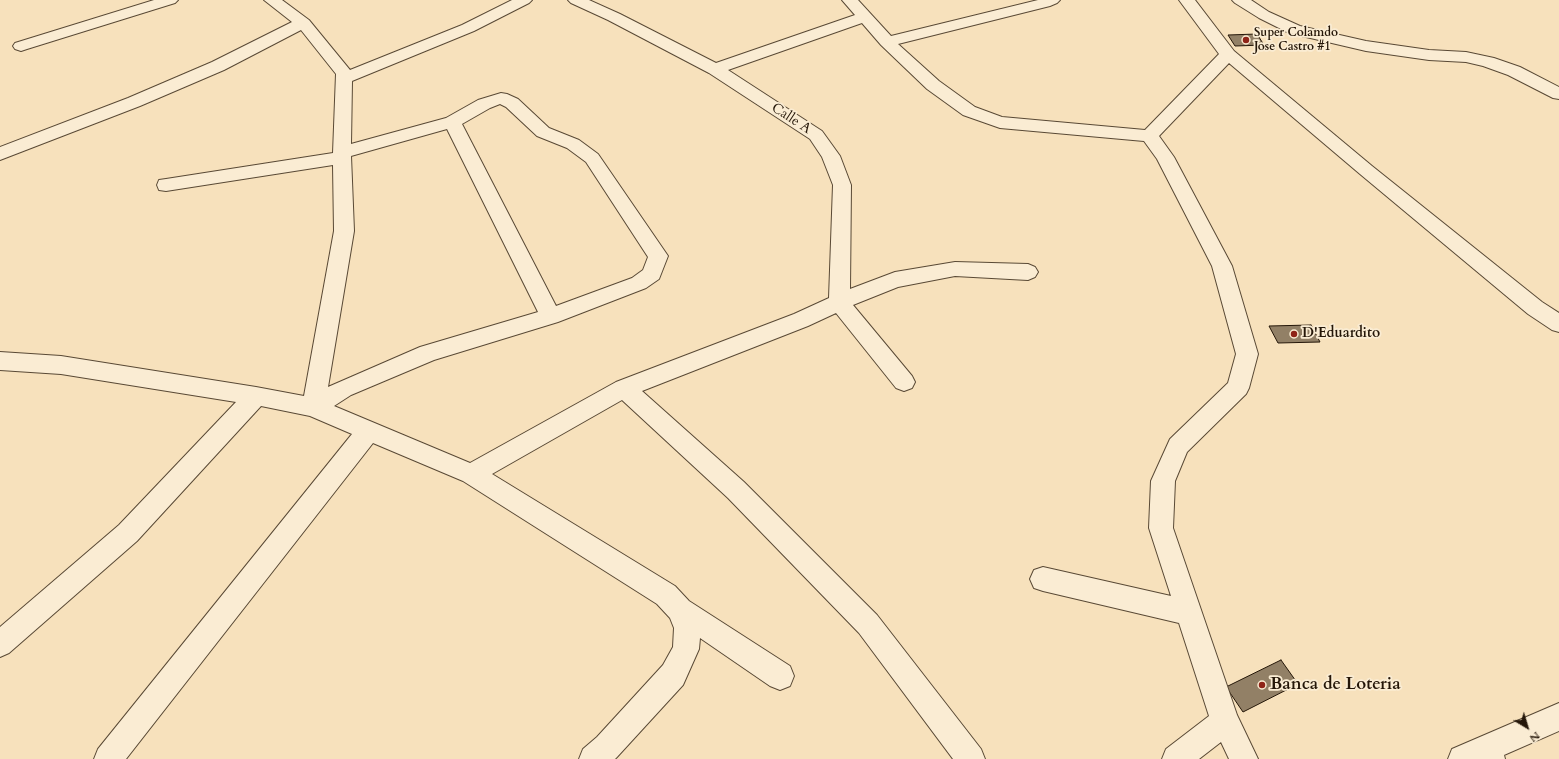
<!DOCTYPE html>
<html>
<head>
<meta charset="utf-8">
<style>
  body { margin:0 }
  #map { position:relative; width:1559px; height:759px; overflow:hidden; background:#f7e1bc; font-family:Cardo,serif }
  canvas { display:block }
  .north { position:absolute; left:1507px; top:707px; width:40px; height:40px; -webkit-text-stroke:3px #faecd3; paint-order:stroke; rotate:142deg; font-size:11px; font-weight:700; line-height:16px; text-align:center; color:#241608 }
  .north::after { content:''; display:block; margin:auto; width:14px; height:18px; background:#241608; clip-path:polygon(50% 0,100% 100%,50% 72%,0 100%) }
</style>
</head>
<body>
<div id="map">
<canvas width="1559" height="759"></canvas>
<div class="north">N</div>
</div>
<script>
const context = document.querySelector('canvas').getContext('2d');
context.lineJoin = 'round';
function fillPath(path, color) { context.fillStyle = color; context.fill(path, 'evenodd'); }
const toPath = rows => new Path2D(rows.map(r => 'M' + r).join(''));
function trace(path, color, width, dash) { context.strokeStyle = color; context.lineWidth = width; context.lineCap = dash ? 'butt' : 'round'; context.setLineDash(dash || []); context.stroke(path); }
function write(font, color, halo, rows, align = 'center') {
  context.font = font + ' Cardo,serif'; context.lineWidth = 3.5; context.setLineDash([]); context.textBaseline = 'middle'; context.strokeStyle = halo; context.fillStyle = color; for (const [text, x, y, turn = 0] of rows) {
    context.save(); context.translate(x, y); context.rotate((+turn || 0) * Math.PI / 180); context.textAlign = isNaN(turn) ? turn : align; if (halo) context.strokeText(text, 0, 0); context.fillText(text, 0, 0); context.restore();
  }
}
const building = toPath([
  [1257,34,1264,45,1235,46,1228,35,1257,34],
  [1311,325,1320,342,1278,343,1269,326,1311,325],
  [1281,660,1298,684,1243,712,1226,687,1281,660]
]);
fillPath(building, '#928066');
trace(building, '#241608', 1);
const minor = toPath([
  [154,0,178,0,175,3,27,49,21,51,15,49,13,46,15,43,154,0],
  [264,0,282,0,309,20,350,70,462,25,512,0,532,0,529,3,474,31,352,81,351,144,446,118,478,100,501,93,507,94,518,99,549,128,579,140,598,154,668,256,659,279,646,288,558,322,434,360,351,395,334,406,470,463,616,382,794,314,829,298,833,185,822,157,810,139,709,73,608,20,571,3,568,0,589,0,620,14,716,63,855,15,842,0,858,0,891,36,1038,0,1060,0,1057,3,1050,6,898,44,939,81,975,107,1002,117,1145,130,1219,54,1179,0,1195,0,1234,51,1372,166,1542,302,1559,313,1559,332,1552,330,1528,314,1360,174,1229,63,1159,136,1174,157,1232,266,1258,354,1249,388,1246,394,1187,452,1175,481,1173,528,1237,715,1258,759,1229,759,1221,742,1199,759,1162,759,1166,749,1209,716,1179,623,1043,591,1034,588,1030,579,1034,570,1043,567,1171,596,1149,528,1151,481,1170,439,1228,383,1236,354,1212,266,1157,159,1144,141,1000,128,963,115,927,89,881,45,862,23,728,70,822,131,840,156,851,185,850,289,895,272,955,262,1028,264,1035,267,1038,272,1035,277,1028,280,955,276,898,287,853,305,912,376,915,382,912,388,904,391,896,388,836,313,808,326,642,391,744,482,877,615,981,749,985,759,953,759,859,633,728,498,622,400,492,474,675,586,689,601,790,666,794,676,790,686,780,690,770,686,700,638,699,649,683,685,617,757,615,759,579,759,583,749,597,737,663,665,673,647,674,628,670,618,657,604,463,481,373,443,126,759,94,759,98,749,352,434,310,416,261,406,137,541,9,653,0,657,0,627,119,525,236,402,61,374,0,370,0,352,61,356,256,387,304,396,334,231,333,165,166,191,159,190,157,185,159,180,166,179,333,153,336,74,301,30,224,70,140,106,0,160,0,147,128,98,212,62,292,22,264,0],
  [500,104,506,107,537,136,567,148,586,162,648,257,643,270,632,278,556,306,462,124,490,108,500,104],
  [447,129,538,312,420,347,328,387,354,231,351,156,447,129],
  [1232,0,1251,0,1269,12,1300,26,1366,41,1429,50,1466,52,1494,58,1520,67,1559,87,1559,99,1553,98,1508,75,1483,66,1466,62,1429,60,1366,51,1289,33,1259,18,1235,3,1232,0],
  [1559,703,1559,731,1504,755,1505,759,1448,759,1452,749,1559,703]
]);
trace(minor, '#594935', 2);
fillPath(minor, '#faecd3');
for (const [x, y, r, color] of [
  [1246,40,4,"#8f2418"],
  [1294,334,4,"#8f2418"],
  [1262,685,4,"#8f2418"]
]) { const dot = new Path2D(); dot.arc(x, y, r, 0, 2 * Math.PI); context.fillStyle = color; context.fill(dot); trace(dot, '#faecd3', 1.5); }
write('bold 12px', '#241608', '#faecd3', [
  ["Super Colamdo",1254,33],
  ["Jose Castro #1",1254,47]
], 'left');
write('14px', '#241608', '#faecd3', [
  ["Calle A",791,119,33]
]);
write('bold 14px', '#241608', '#faecd3', [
  ["D'Eduardito",1302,334]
], 'left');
write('bold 17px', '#241608', '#faecd3', [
  ["Banca de Loteria",1270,685]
], 'left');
</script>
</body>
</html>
